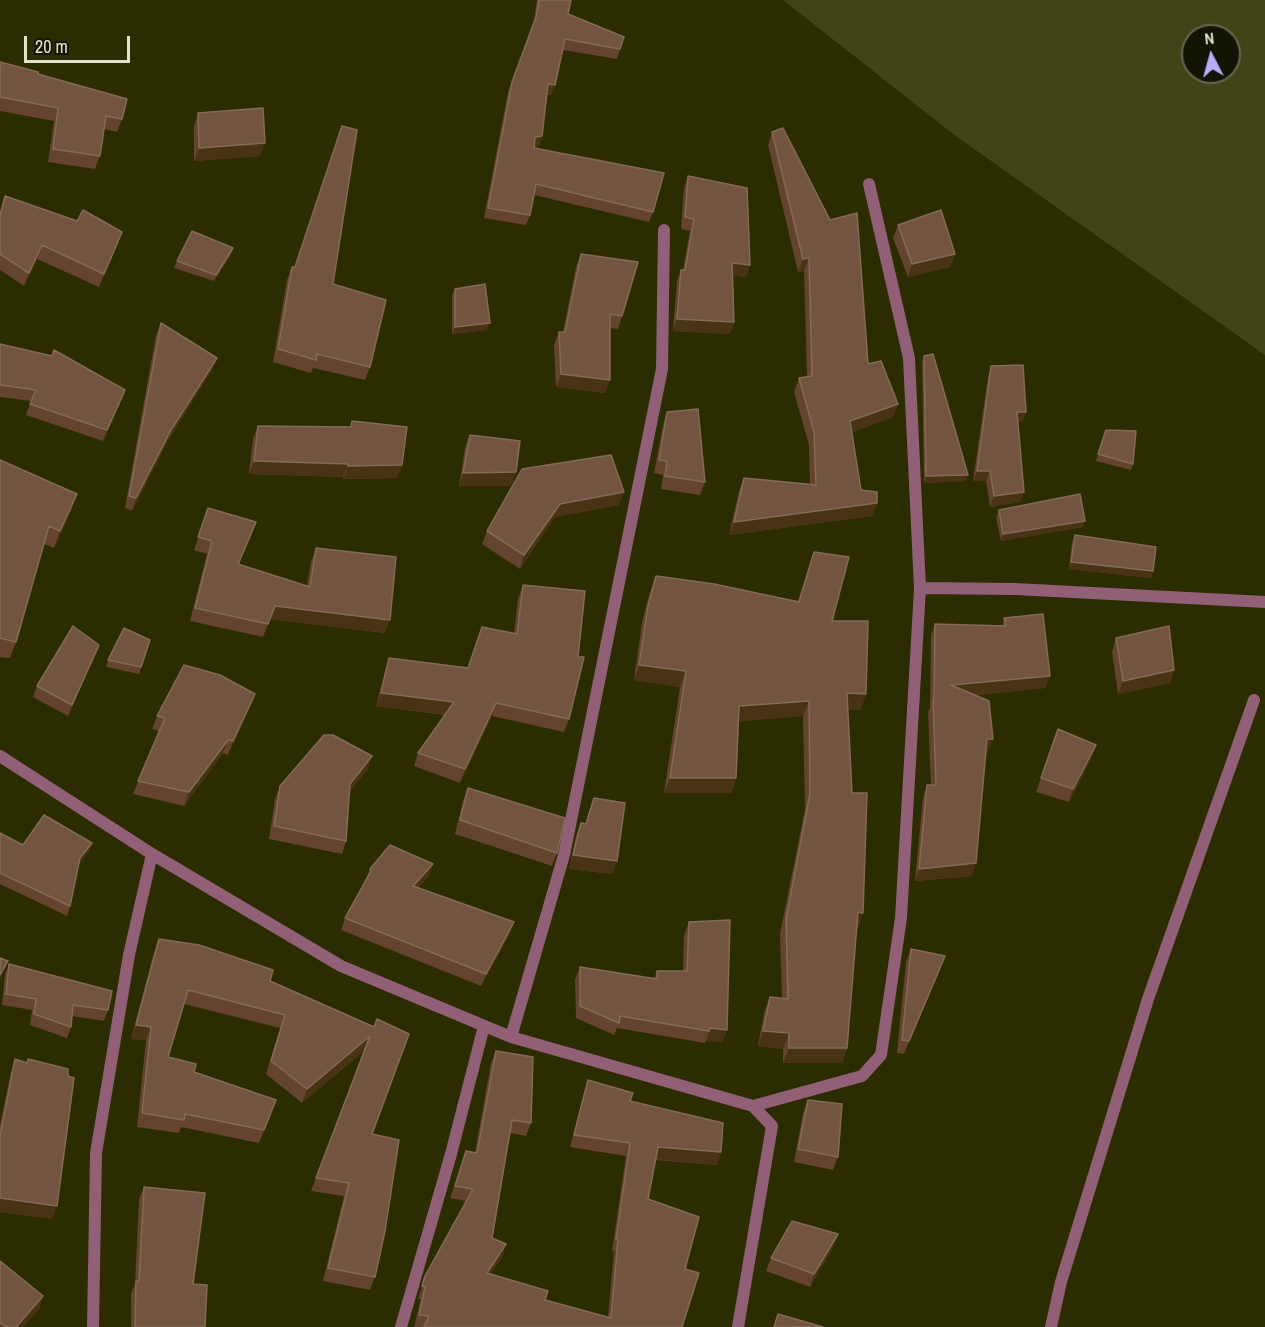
<!DOCTYPE html>
<html>
<head>
<meta charset="utf-8">
<style>
  body { margin:0 }
  #map { position:relative; width:1265px; height:1327px; overflow:hidden; background:#2c2c01; font-family:"Archivo Narrow",sans-serif }
  canvas { display:block }
  .north { position:absolute; left:1181px; top:24px; width:60px; height:60px; box-sizing:border-box; background:#141404; border:2px solid #666754; border-radius:50%; rotate:354deg; font-size:16px; font-weight:700; line-height:24px; text-align:center; color:#e1e3cc }
  .north::after { content:''; display:block; margin:auto; width:21px; height:27px; background:#b6acf8; clip-path:polygon(50% 0,100% 100%,50% 72%,0 100%) }
  .scale { position:absolute; left:24px; top:36px; width:106px; height:27px; box-sizing:border-box; border:3px solid #e1e3cc; border-top:0; padding-left:8px; font-size:18px; line-height:21px; white-space:nowrap; color:#e1e3cc; -webkit-text-stroke:4px #141404; paint-order:stroke }
</style>
</head>
<body>
<div id="map">
<canvas width="1265" height="1327"></canvas>
<div class="north">N</div>
<div class="scale">20 m</div>
</div>
<script>
const context = document.querySelector('canvas').getContext('2d');
context.lineJoin = 'round';
function fillPath(path, color) { context.fillStyle = color; context.fill(path, 'evenodd'); }
const toPath = rows => new Path2D(rows.map(r => 'M' + r).join(''));
function trace(path, color, width, dash) { context.strokeStyle = color; context.lineWidth = width; context.lineCap = dash ? 'butt' : 'round'; context.setLineDash(dash || []); context.stroke(path); }
fillPath(toPath([
  [783,0,1265,0,1265,355,953,134],
  [1193,36,1229,36,1229,72,1193,72]
]), '#434318');
trace(toPath([
  [1051,1327,1061,1282,1148,999,1254,700]
]), '#915f76', 12);
trace(toPath([
  [920,588,1015,589,1265,602],
  [0,756,152,854,341,966,511,1037,753,1106,772,1126,738,1327],
  [511,1037,564,855,662,369,664,230],
  [753,1106,862,1076,881,1055,901,918,920,588,909,358,869,184],
  [93,1327,96,1153,129,955,152,854],
  [401,1327,451,1154,484,1026]
]), '#915f76', 12);
fillPath(toPath([
  [537,0,571,0,568,14,620,49,617,59,563,50,555,85,551,95,547,95,539,146,534,147,534,148,653,212,649,222,534,195,530,215,526,225,484,218,508,92,533,26],
  [0,62,38,74,122,119,117,132,104,129,100,156,95,169,48,162,54,121,0,111],
  [198,113,260,156,194,161,194,126],
  [772,132,868,364,898,404,893,417,852,432,861,490,877,503,872,516,729,535,739,491,744,478,810,485,809,445,794,392,799,378,807,377,804,271,798,272,768,145],
  [688,176,750,265,746,277,733,275,734,322,730,334,673,331,677,281,681,270,683,270,690,231,681,229,684,188],
  [5,196,77,221,122,232,99,287,37,259,24,286,0,270,0,211],
  [898,225,955,254,950,267,908,277,893,238],
  [581,254,622,316,618,329,610,328,610,380,605,393,556,387,554,345,559,332,563,332,576,267],
  [231,255,214,281,174,268,177,261],
  [292,267,333,284,370,367,365,380,313,368,311,373,273,362,287,280],
  [455,289,487,330,452,334,452,295],
  [161,323,212,370,167,442,132,511,125,508,156,335],
  [0,344,125,390,121,401,103,441,26,415,31,401,0,397],
  [924,356,965,481,924,483,922,362],
  [991,366,1026,412,1022,422,1018,422,1024,492,1020,502,990,507,986,481,973,481,988,377],
  [667,412,705,482,700,495,661,489,663,475,654,473,663,425],
  [352,421,397,478,343,479,343,477,249,474,253,439,258,426,350,427],
  [1106,430,1133,464,1131,470,1096,461],
  [470,435,511,486,459,486,465,448],
  [611,455,619,505,555,517,520,569,482,544,487,531],
  [0,460,71,511,54,548,44,544,16,642,10,658,0,657],
  [208,508,252,535,239,564,307,586,311,562,316,548,385,633,270,619,263,637,190,621,207,554,194,550],
  [999,510,1083,527,1001,541,996,517],
  [1075,535,1153,571,1151,578,1069,569,1072,542],
  [814,552,832,621,866,694,860,710,848,709,858,928,857,928,847,1048,842,1063,783,1063,783,1049,758,1046,764,1013,770,997,782,998,780,934,805,809,803,716,739,721,736,778,731,793,664,793,680,687,634,680,642,622,650,592,656,576,798,601],
  [523,585,569,719,564,732,492,716,460,783,414,766,418,753,445,715,376,706,385,671,389,658,468,668,514,633,518,599],
  [1004,618,1050,676,1045,688,975,695,989,751,986,751,972,876,915,881,923,797,927,785,931,785,928,712,930,708,931,636,935,624,1002,626],
  [1116,638,1174,670,1170,683,1118,694,1112,652],
  [150,640,139,674,106,667,108,660],
  [99,645,68,716,33,697,37,686],
  [255,694,250,707,228,755,223,753,184,806,133,794,159,731,152,729,157,716],
  [1058,729,1091,759,1069,802,1036,792],
  [368,769,349,792,346,841,342,854,269,839,275,799,280,786],
  [468,788,557,853,552,866,455,834,463,801],
  [594,798,617,861,612,874,569,869,576,836,581,823,585,824],
  [0,833,23,845,92,843,88,853,78,865,70,906,67,916,0,884],
  [370,869,429,876,418,887,510,934,481,986,341,930,345,918,365,881],
  [689,922,727,1030,722,1042,706,1041,705,1043,617,1028,614,1035,576,1018,575,979,580,967,654,979,657,971,683,971,684,935],
  [159,939,270,981,374,1027,372,1134,375,1277,370,1290,323,1281,344,1196,311,1191,365,1050,302,1103,266,1074,280,1028,184,1004,168,1057,271,1114,259,1143,181,1127,179,1133,137,1127,146,1040,131,1039,154,952],
  [911,949,940,970,904,1054,897,1053,906,962],
  [9,964,108,1010,104,1021,72,1016,71,1027,67,1038,30,1025,32,1010,2,1005,5,974],
  [496,1051,531,1123,526,1136,510,1133,492,1238,506,1244,502,1257,490,1274,545,1300,608,1317,614,1251,612,1251,626,1156,570,1147,584,1093,588,1080,630,1101,721,1152,717,1165,656,1160,648,1199,685,1269,683,1320,682,1327,414,1327,421,1299,418,1299,425,1276,466,1201,450,1198,466,1151,475,1153,491,1063],
  [15,1059,27,1063,28,1059,68,1076,52,1219,0,1212,0,1125,11,1072],
  [808,1100,838,1157,833,1170,794,1162,803,1113],
  [144,1187,193,1284,205,1327,131,1327,131,1294,135,1284,139,1199],
  [838,1234,833,1247,810,1287,766,1271,771,1258],
  [0,1261,43,1296,39,1309,23,1327,0,1327]
]), '#64432f');
fillPath(toPath([
  [548,84,555,85,551,95,545,94],
  [542,136,539,146,531,147,535,137],
  [265,143,260,156,194,161,199,148],
  [122,232,118,245,99,287,104,274],
  [42,245,37,259,24,286,29,273],
  [233,248,231,255,214,281,216,275],
  [955,254,950,267,908,277,912,264],
  [809,258,804,271,798,272,803,259],
  [732,263,750,265,746,277,728,275],
  [677,319,734,322,730,334,673,331],
  [490,323,487,330,452,334,455,327],
  [217,358,212,370,167,442,132,511,136,498,171,430],
  [561,374,610,380,605,393,556,387],
  [125,390,121,401,103,441,107,430],
  [898,404,893,417,845,434,850,421],
  [1017,412,1026,412,1022,422,1014,422],
  [254,461,348,464,343,477,249,474],
  [402,465,397,478,343,479,348,466],
  [977,471,990,471,986,481,973,481],
  [516,472,511,486,459,486,463,473],
  [968,475,965,481,924,483,926,476],
  [624,492,619,505,555,517,520,569,524,555,560,504],
  [1024,492,1020,502,990,507,994,496],
  [77,494,71,511,54,548,60,531],
  [877,503,872,516,729,535,734,522],
  [1085,521,1083,527,1001,541,1003,534],
  [256,522,252,535,233,577,238,564],
  [1071,562,1153,571,1151,578,1069,569],
  [275,606,390,620,385,633,270,619,263,637],
  [99,645,95,656,68,716,72,705],
  [639,665,686,671,680,687,634,680],
  [1174,670,1170,683,1118,694,1123,681],
  [1050,676,1045,688,947,697,951,685],
  [381,693,454,702,450,715,376,706],
  [847,693,866,694,860,710,842,709],
  [255,694,250,707,228,755,233,741],
  [809,701,803,716,733,722,739,706],
  [496,703,492,716,460,783,465,769],
  [987,739,993,739,989,751,983,751],
  [228,740,223,753,184,806,189,792],
  [1096,745,1091,759,1069,802,1073,789],
  [372,756,368,769,345,797,350,784],
  [670,778,736,778,731,793,664,793],
  [92,843,88,853,76,868,80,858],
  [573,855,617,861,612,874,569,869],
  [976,863,972,876,915,881,919,869],
  [433,864,429,876,409,898,413,886],
  [858,912,863,913,858,928,852,928],
  [514,922,510,934,481,986,486,974],
  [945,956,940,970,904,1054,909,1041],
  [8,961,3,974,0,980,0,975],
  [136,1025,151,1027,146,1040,131,1039],
  [710,1028,727,1030,722,1042,706,1041],
  [763,1031,789,1033,783,1049,758,1046],
  [370,1036,366,1049,302,1103,307,1089],
  [789,1048,847,1048,842,1063,783,1063],
  [658,1147,721,1152,717,1165,654,1159],
  [0,1198,57,1206,52,1219,0,1212],
  [838,1234,833,1247,810,1287,814,1274],
  [506,1244,502,1257,483,1286,487,1273],
  [43,1296,39,1309,23,1327,16,1327]
]), '#483315');
const building = toPath([
  [539,0,571,0,568,14,624,37,620,49,565,39,555,85,548,84,542,136,535,137,534,148,664,173,653,212,536,184,530,215,488,208,512,82,536,17,539,0],
  [0,62,38,72,38,74,127,99,122,119,106,116,100,156,53,149,58,108,0,97,0,62],
  [263,108,265,143,199,148,198,113,263,108],
  [342,126,357,130,333,284,386,300,370,367,317,354,316,360,278,349,292,267,295,267,342,126],
  [783,128,830,220,857,213,868,364,881,361,898,404,850,421,861,490,877,492,877,503,734,522,744,478,816,485,814,432,799,378,812,376,809,258,803,259,772,132,783,128],
  [688,176,747,188,750,265,732,263,734,322,677,319,681,270,685,270,694,219,685,217,688,176],
  [5,196,77,221,83,210,122,232,104,274,42,245,29,273,0,254,0,216,5,196],
  [941,210,955,254,912,264,898,225,941,210],
  [192,231,233,248,216,275,177,261,192,231],
  [581,254,638,262,622,316,610,314,610,380,561,374,559,332,565,332,581,254],
  [485,284,490,323,455,327,455,289,485,284],
  [161,323,217,358,171,430,136,498,129,496,161,323],
  [0,344,52,356,54,350,125,390,107,430,30,404,36,390,0,385,0,344],
  [933,354,968,475,926,476,924,356,933,354],
  [1023,365,1026,412,1017,412,1024,492,994,496,990,471,977,471,991,366,1023,365],
  [698,409,705,482,665,476,667,461,659,460,667,412,698,409],
  [352,421,407,427,402,465,348,466,348,464,254,461,258,426,351,427,352,421],
  [1106,430,1136,431,1133,464,1098,454,1106,430],
  [470,435,520,441,516,472,463,473,470,435],
  [611,455,624,492,560,504,524,555,487,531,522,469,611,455],
  [0,460,77,494,60,531,49,526,16,642,0,638,0,460],
  [1080,494,1085,521,1003,534,999,510,1080,494],
  [208,508,256,522,238,564,310,587,316,548,396,557,390,620,275,606,268,624,195,608,212,541,198,537,208,508],
  [1075,535,1156,547,1153,571,1071,562,1075,535],
  [814,552,849,557,832,621,868,621,866,694,847,693,852,793,867,793,863,913,858,912,847,1048,789,1048,789,1033,763,1031,770,997,788,999,786,919,810,793,809,701,739,706,736,778,670,778,686,671,639,665,648,606,656,576,714,584,799,602,814,552],
  [523,585,585,591,578,657,584,657,569,719,496,703,465,769,418,753,454,702,381,693,389,658,468,668,482,627,517,634,523,585],
  [1043,614,1050,676,951,685,989,701,993,739,987,739,976,863,919,869,927,785,936,785,933,700,934,700,935,624,1006,626,1004,618,1043,614],
  [73,626,99,645,72,705,37,686,73,626],
  [1169,626,1174,670,1123,681,1116,638,1169,626],
  [124,628,150,640,141,667,108,660,124,628],
  [184,665,220,675,255,694,233,741,228,740,189,792,138,781,165,718,157,716,184,665],
  [1058,729,1096,745,1073,789,1041,778,1058,729],
  [324,735,333,735,372,756,350,784,346,841,274,826,280,786,324,735],
  [468,788,565,818,557,853,460,820,468,788],
  [594,798,625,803,617,861,573,855,581,823,586,824,594,798],
  [44,815,92,843,80,858,70,906,0,873,0,833,23,845,44,815],
  [390,845,433,864,413,886,514,922,486,974,345,918,371,871,370,869,390,845],
  [730,920,727,1030,710,1028,709,1031,620,1016,619,1023,580,1006,580,967,657,979,657,971,687,971,689,922,730,920],
  [159,939,199,945,273,970,270,981,374,1027,377,1019,409,1034,372,1134,399,1140,385,1231,375,1277,328,1268,349,1183,316,1178,370,1036,307,1089,271,1061,285,1015,188,990,168,1057,196,1064,194,1072,276,1100,264,1130,185,1114,184,1120,142,1113,151,1027,136,1025,159,939],
  [911,949,945,956,909,1041,902,1040,911,949],
  [0,958,8,961,0,975,0,958],
  [9,964,112,991,108,1010,73,1005,71,1027,34,1014,36,999,6,994,9,964],
  [496,1051,533,1057,531,1123,512,1120,492,1238,506,1244,487,1273,548,1291,545,1300,611,1318,618,1239,616,1239,630,1143,574,1135,588,1080,633,1093,630,1101,723,1123,721,1152,658,1147,648,1199,699,1217,685,1269,699,1273,682,1327,424,1327,429,1316,419,1315,425,1287,422,1286,425,1276,473,1189,455,1186,466,1151,477,1153,496,1051],
  [15,1059,27,1063,28,1059,68,1069,68,1076,74,1078,57,1206,0,1198,0,1136,15,1059],
  [808,1100,842,1104,838,1157,798,1149,808,1100],
  [144,1187,205,1193,193,1284,207,1285,205,1327,135,1327,136,1281,139,1281,144,1187],
  [792,1221,838,1234,814,1274,771,1258,792,1221],
  [0,1261,43,1296,16,1327,8,1327,0,1323,0,1261],
  [778,1314,823,1327,774,1327,778,1314]
]);
fillPath(building, '#725440');
trace(building, '#836b56', 1.5);
</script>
</body>
</html>
